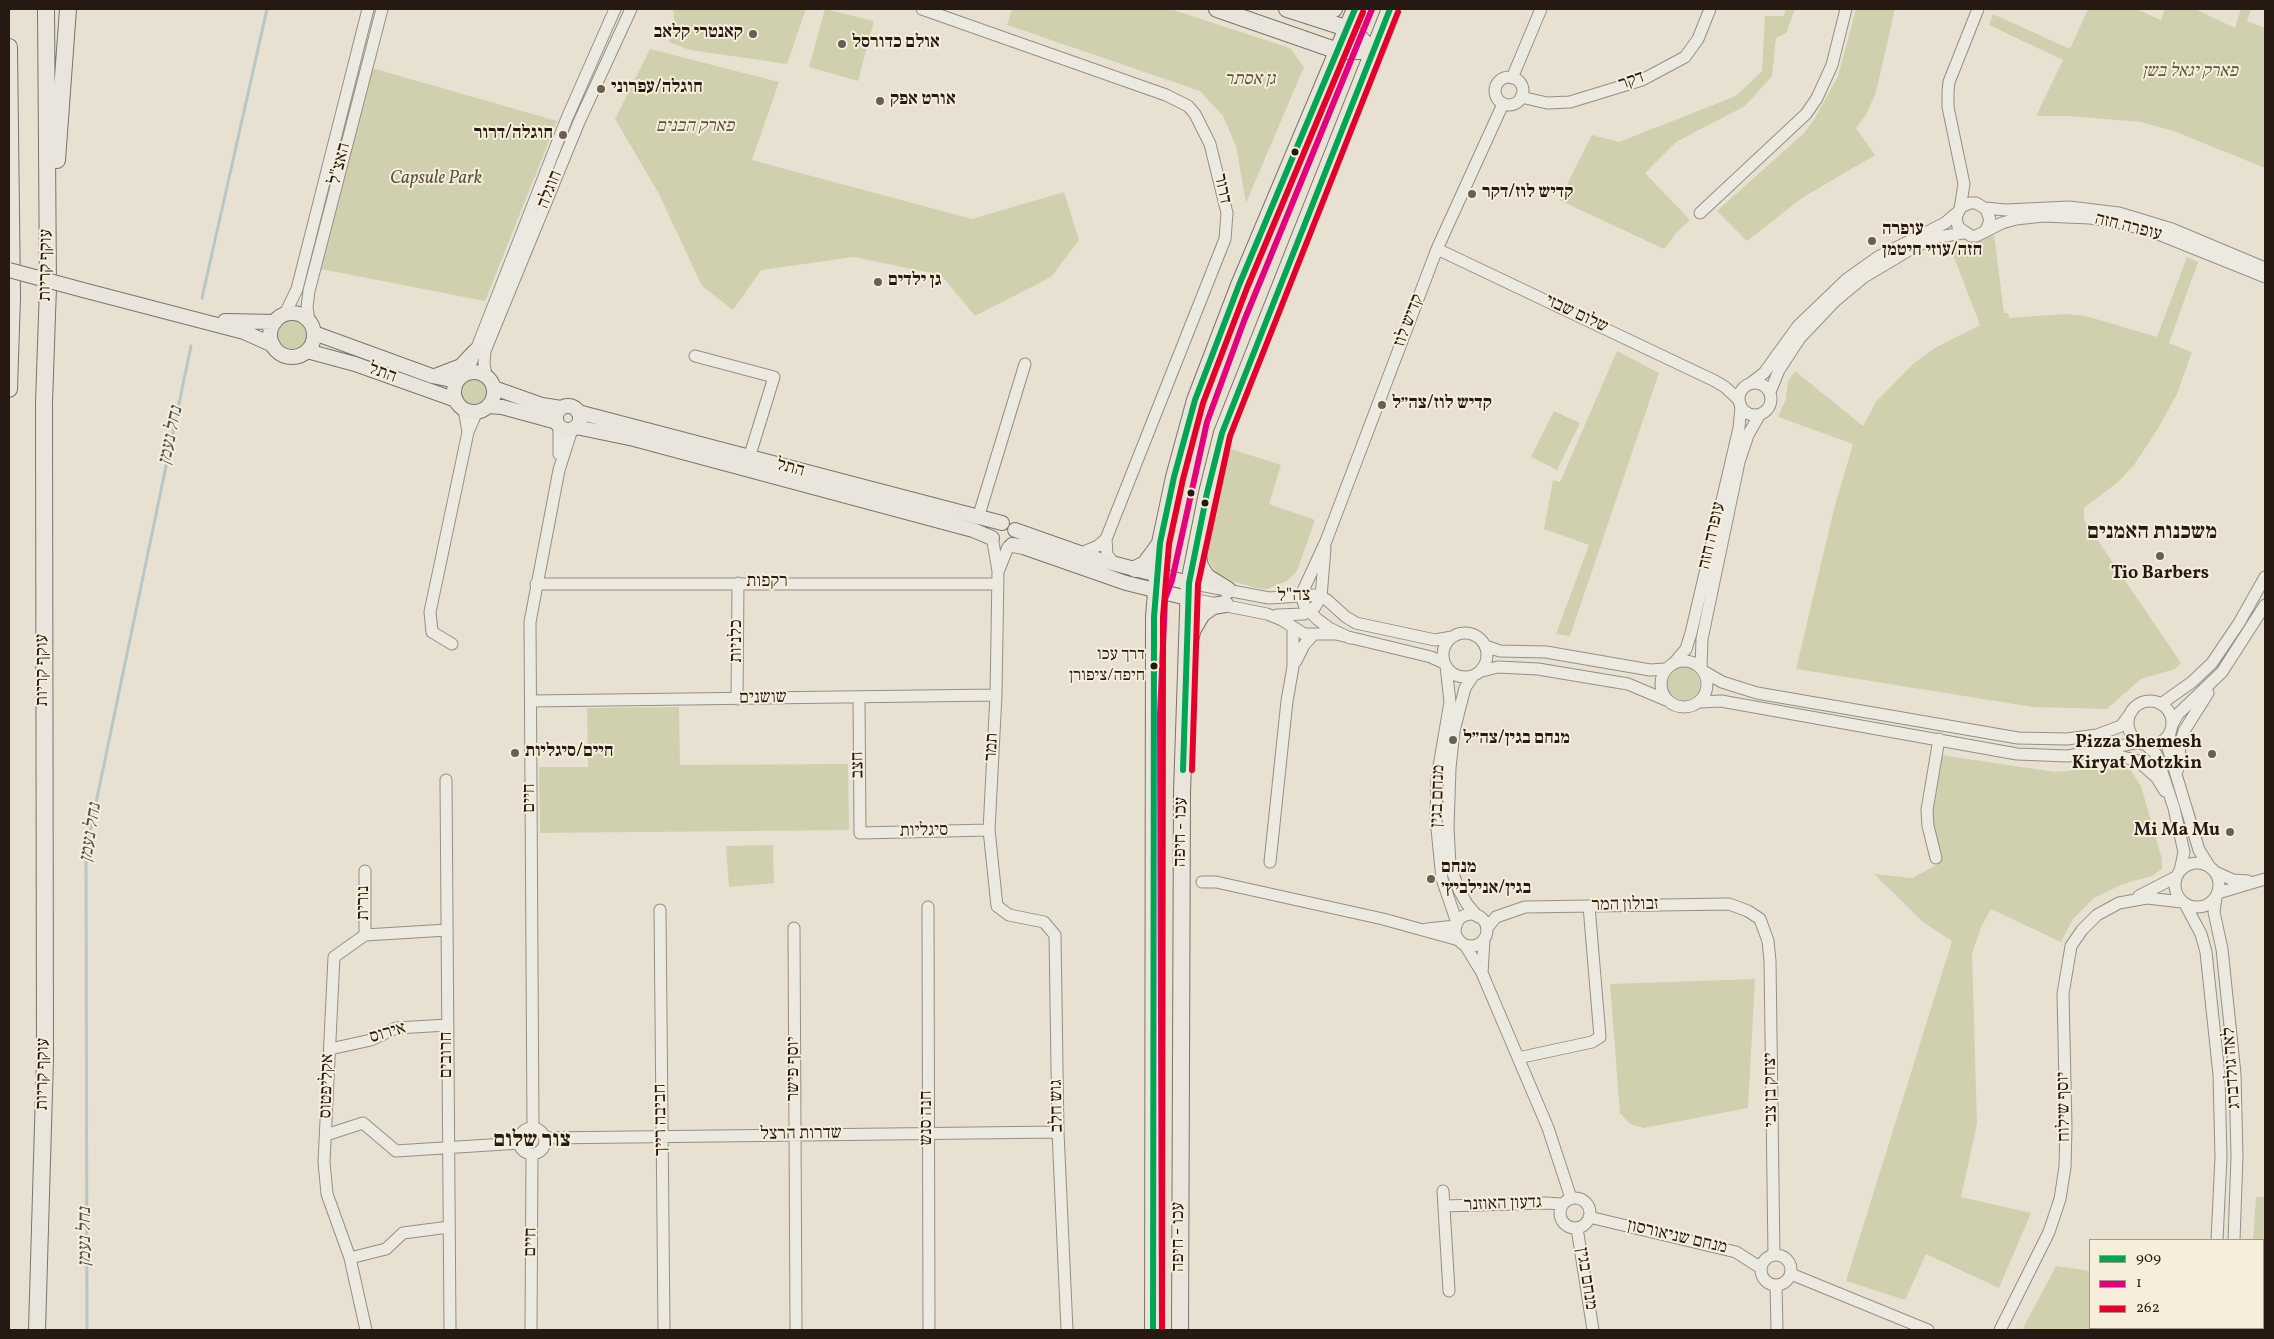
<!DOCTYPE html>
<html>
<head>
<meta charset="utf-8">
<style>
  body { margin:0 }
  #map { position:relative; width:2274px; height:1339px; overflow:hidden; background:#e8e1d1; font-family:Vollkorn,serif }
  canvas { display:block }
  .frame { position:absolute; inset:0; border:10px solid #261912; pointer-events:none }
  .legend { position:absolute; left:2089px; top:1239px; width:175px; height:90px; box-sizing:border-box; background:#f6eedb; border:1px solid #a3998b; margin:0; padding:6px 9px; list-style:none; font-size:15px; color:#261912 }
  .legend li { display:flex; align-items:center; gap:10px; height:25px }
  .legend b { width:25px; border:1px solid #a3998b }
</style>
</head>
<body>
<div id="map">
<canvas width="2274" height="1339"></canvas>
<div class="frame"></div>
<ul class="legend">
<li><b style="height:6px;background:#00a651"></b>909</li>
<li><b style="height:6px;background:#e5007d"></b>1</li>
<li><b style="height:6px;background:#e4002b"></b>262</li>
</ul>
</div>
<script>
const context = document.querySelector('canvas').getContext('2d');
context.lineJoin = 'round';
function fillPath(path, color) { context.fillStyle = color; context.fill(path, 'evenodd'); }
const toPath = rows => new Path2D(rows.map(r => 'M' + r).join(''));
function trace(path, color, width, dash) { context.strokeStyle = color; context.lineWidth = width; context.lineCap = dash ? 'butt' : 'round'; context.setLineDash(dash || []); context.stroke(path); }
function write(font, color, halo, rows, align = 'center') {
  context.font = font + ' Vollkorn,"Frank Ruhl Libre",serif'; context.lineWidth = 4; context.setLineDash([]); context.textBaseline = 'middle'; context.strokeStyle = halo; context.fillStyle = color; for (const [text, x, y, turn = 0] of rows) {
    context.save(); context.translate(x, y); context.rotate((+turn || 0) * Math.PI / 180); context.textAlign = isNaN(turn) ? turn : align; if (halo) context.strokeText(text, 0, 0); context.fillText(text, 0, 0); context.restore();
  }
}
fillPath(toPath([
  [673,9,806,9,787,64,690,50,669,42,674,20],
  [825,9,874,21,858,81,809,67],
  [1012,9,1170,9,1290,48,1304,67,1246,203,1236,146,1223,116,1200,91,1007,25],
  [1786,9,1795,9,1786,33,1776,38,1772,76,1745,106,1676,142,1645,173,1690,220,1676,233,1664,249,1559,200,1592,135,1619,142,1736,96,1762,71,1765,16,1783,16],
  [1856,9,1895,9,1876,92,1866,115,1856,128,1875,155,1802,198,1747,241,1717,211,1804,133,1815,118,1838,76],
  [2088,9,2136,9,2161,20,2165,9,2195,9,2235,28,2241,9,2251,9,2247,21,2265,28,2265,168,2176,132,2141,122,2069,116,2036,116,2063,60,1989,25,1993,14,2070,49],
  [650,49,779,82,752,160,972,219,1064,192,1079,240,1051,277,975,316,941,275,854,257,761,270,733,310,702,286,658,192,615,119],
  [372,68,557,121,485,301,321,269],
  [1994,235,2004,313,2008,313,2009,318,2066,314,2086,316,2157,337,2187,257,2198,262,2169,343,2192,352,2177,394,2159,427,2134,465,2118,482,2084,508,2084,520,2181,663,2175,669,2141,679,2107,709,2033,707,1796,669,1834,509,1853,444,1778,417,1786,399,1788,381,1795,371,1863,426,1876,402,1913,364,1935,348,1980,325,1951,249],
  '276 335a16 16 0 1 1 32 0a16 16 0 1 1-32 0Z',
  [1617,351,1659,373,1570,636,1556,634,1589,545,1544,529,1553,480,1560,482],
  '460 392a14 14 0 1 1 28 0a14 14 0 1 1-28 0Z',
  [1554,411,1580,423,1557,470,1531,457],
  [1228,448,1281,465,1269,504,1315,520,1297,571,1287,581,1267,589,1256,588,1232,581,1216,572,1207,558,1205,531],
  '1666 684a17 17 0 1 1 34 0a17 17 0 1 1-34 0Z',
  [679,707,680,765,848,764,849,830,540,833,539,767,588,767,587,708],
  [1941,755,2055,772,2110,767,2130,769,2141,786,2162,859,2162,869,2152,876,2123,884,2094,898,2073,919,2061,942,1991,909,1981,927,1972,954,1977,1124,1961,1197,2031,1213,1999,1288,1926,1254,1905,1300,1846,1281,1952,941,1924,923,1874,874,1912,878,1938,864,1940,853,1931,819],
  [773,845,774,883,729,887,726,846],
  [1755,979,1748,1108,1644,1128,1630,1124,1620,1113,1610,984],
  [2256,1197,2265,1197,2265,1330,2245,1330,2245,1328,2263,1328,2263,1240,2253,1240],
  [2056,1266,2090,1271,2090,1328,2185,1328,2185,1330,2022,1330]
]), '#d0d0af');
trace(toPath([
  [202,298,267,9],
  [87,1330,86,851,191,346]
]), '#b6c7c6', 3);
const minor = toPath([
  [922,9,1166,95,1188,106,1195,114,1210,144,1227,213,1225,239,1106,539,1107,555,1115,564],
  '1495 91a14 14 0 1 1 28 0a14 14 0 1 1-28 0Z',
  [1512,78,1541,9],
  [1521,97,1547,103,1570,102,1642,80,1685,57,1698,39,1710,9],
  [1985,208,2006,210,2069,207,2119,213,2172,229,2265,268],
  [1960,209,1964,184,1948,107,1948,92,1949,82,1978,9],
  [1700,213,1806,114,1817,98,1832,65,1846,9],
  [1986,230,1990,220,1986,209,1976,203,1970,203,1961,207,1956,217,1958,227,1971,236,1976,236,2002,223,2016,219,2043,216,2090,218,2117,222,2153,232,2265,277],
  [1437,249,1715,381,1725,387,1739,400],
  [285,314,297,289,368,9],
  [309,321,307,307,309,291,382,9],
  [695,356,774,377,749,458,743,463],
  [467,373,567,118,615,9],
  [486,376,484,363,485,351,579,122,631,9],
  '1739 399a16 16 0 1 1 32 0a16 16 0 1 1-32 0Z',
  [1751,383,1764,373,1798,326,1847,279,1878,257,1945,223,1958,212],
  [1770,392,1779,370,1800,338,1835,301,1864,277,1916,246,1939,237,1963,233],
  [464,409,468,432],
  [559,426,559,454],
  [978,518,1025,364],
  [993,542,998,571],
  [1008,547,998,572,996,695,989,830,997,906,1009,915,1044,922,1055,935,1058,1132,1067,1330],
  [1081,553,1098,546,1106,539],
  [1189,583,1269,598,1316,595,1327,600,1346,617,1356,623,1435,640,1452,637],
  [536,584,998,584],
  [1187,598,1267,614,1282,620,1304,634,1336,634,1431,657,1444,663],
  [1277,615,1304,614,1315,607,1321,597,1325,548],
  '1443 655a22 22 0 1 1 44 0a22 22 0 1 1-44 0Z',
  [1350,638,1329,628,1317,619,1305,607,1301,595,1326,541,1437,249,1503,104],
  [452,644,432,632,430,612,468,432,477,411],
  [1485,646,1500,651,1546,652,1650,670,1665,669],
  '1661 684a23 23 0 1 1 46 0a23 23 0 1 1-46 0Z',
  [1296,661,1304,645,1314,634],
  [1674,663,1686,649,1691,633,1739,428,1741,406],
  [1446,666,1450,702,1437,778,1436,819,1442,879,1457,923],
  [1701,668,1702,639,1739,462,1748,435,1760,414],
  [1482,671,1498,667,1538,669,1628,684,1666,700],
  [1703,671,1722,682,1757,693,2018,738,2067,739,2097,735,2121,726,2132,711],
  [1473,676,1465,688,1454,731,1450,768,1448,827,1450,865,1459,890,1467,904,1478,917],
  [859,697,860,833,989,830],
  [737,699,738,583],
  [531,701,996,695],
  '2128 723a22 22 0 1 1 44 0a22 22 0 1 1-44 0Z',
  [1699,702,1721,701,2017,754,2068,756,2140,742],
  [2161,704,2192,682,2212,663,2239,623,2265,577],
  [2172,725,2178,714,2222,672,2265,605],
  [2170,732,2168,748,2199,850,2209,866],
  [2145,744,2156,754,2174,808,2184,852,2180,871],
  [2095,756,2119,756,2138,761,2157,778,2165,791],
  [2178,769,2180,746,2184,731,2208,693],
  [446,780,450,1330],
  [1936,858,1928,826,1927,810,1939,739],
  [1270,862,1287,701,1293,667,1293,628],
  '2175 885a22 22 0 1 1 44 0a22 22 0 1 1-44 0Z',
  [365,871,365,935],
  [2215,872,2233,880,2248,881],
  [1202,882,1216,882,1383,919,1459,940],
  [2218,893,2265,879],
  [2139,896,2176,877],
  [2216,897,2214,912,2222,949,2235,1074,2237,1157,2234,1240],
  [2185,904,2201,934,2206,952,2219,1075,2221,1157,2217,1240],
  [928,907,929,1330],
  [660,910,664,1330],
  '1455 930a16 16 0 1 1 32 0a16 16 0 1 1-32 0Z',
  [794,928,796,1330],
  [1487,928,1496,917,1525,907,1729,904,1748,911,1760,919,1768,941,1770,961,1774,1255],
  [1427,929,1456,926],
  [1465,945,1482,973,1548,1128,1571,1198],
  [1482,973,1484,940],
  [330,1049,371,1040,396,1028,448,1025],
  [1518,1058,1592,1042,1600,1037,1589,906],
  [533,1128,530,622,559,470,572,429],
  '519 1141a13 13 0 1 1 26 0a13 13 0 1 1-26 0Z',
  [326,1135,363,1123,396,1151,520,1143],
  [545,1138,1058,1132],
  [1443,1191,1449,1291],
  '1560 1213a15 15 0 1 1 30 0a15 15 0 1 1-30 0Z',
  [1444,1206,1545,1203,1562,1204],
  [1589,1217,1736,1252,1761,1268],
  [1577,1228,1593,1330],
  '1761 1270a15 15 0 1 1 30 0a15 15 0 1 1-30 0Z',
  [350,1258,386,1249,403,1233,449,1227],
  [1791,1274,1928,1330],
  [1776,1285,1777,1330],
  [366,1330,350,1258,327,1194,324,1162,334,957,365,935,447,930],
  [531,1330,532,1154],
  [2000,1330,2049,1232,2060,1199,2065,1167,2066,1127,2063,994,2071,946,2082,930,2097,915,2119,903,2147,898,2182,902],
  [2211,1330,2211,1328],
  [2226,1330,2227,1328]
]);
const major = toPath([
  [83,290,244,332,273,345],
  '270 335a22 22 0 1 1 44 0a22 22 0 1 1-44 0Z',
  [225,321,275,322],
  [314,333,432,376,457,381],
  [307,351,355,364,456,400],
  '454 392a20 20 0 1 1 40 0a20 20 0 1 1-40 0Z',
  [435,376,461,366,475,351],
  [494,388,542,405,561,408],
  [488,406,502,407,557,422],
  '556 418a12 12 0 1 1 24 0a12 12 0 1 1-24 0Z',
  [578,412,1002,523],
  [576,427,634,439,973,530,992,538],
  [1015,530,1100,560,1189,583],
  [1012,545,1023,547,1126,583,1187,598]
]);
const highway = toPath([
  [1217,9,1338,51,1372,51],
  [1287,9,1346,28,1360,38,1372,51],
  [1306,12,1334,9],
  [9,47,12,297,9,389],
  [57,160,68,9],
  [1197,552,1200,566,1207,577,1228,590],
  [1135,569,1145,564,1159,545],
  [1190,640,1193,629,1202,614,1213,606,1225,604],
  [37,1330,45,1058,44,402,48,287,46,9],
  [1153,1330,1154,617,1160,543,1174,477,1195,400,1239,285,1355,9],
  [1180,1330,1182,792,1189,583,1207,493,1222,433,1390,9]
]);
trace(minor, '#958f86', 13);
trace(major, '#7a746b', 16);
trace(highway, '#7a746b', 18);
trace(minor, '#ece9e1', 11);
trace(major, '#e9e5dc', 14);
trace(highway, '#e9e5dc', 16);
const majorBridge = toPath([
  [9,270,83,290]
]);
trace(majorBridge, '#7a746b', 16, []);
trace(majorBridge, '#e9e5dc', 14);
trace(toPath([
  [1183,770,1189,583,1207,493,1222,433,1390,9],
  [1153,1330,1154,617,1160,543,1174,477,1195,400,1239,285,1355,9]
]), '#00a651', 6);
trace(toPath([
  [1162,1330,1160,716,1165,599,1172,580,1207,422,1244,321,1372,9]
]), '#e5007d', 6);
trace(toPath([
  [1192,770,1198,584,1230,436,1398,12],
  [1162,1330,1163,617,1169,544,1183,479,1203,403,1247,288,1363,12]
]), '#e4002b', 6);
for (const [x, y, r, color] of [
  [753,34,5,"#6a5f55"],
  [842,44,5,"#6a5f55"],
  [601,89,5,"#6a5f55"],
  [880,101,5,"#6a5f55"],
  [563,135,5,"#6a5f55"],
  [1295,152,4.5,"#261912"],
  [1472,194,5,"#6a5f55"],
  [1872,241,5,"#6a5f55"],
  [878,282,5,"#6a5f55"],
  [1382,405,5,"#6a5f55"],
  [1191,493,4.5,"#261912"],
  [1205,503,4.5,"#261912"],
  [2160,556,5,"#6a5f55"],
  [1154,666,4.5,"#261912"],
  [1453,740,5,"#6a5f55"],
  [515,753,5,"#6a5f55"],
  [2212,754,5,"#6a5f55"],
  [2230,832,5,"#6a5f55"],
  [1431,879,5,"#6a5f55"]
]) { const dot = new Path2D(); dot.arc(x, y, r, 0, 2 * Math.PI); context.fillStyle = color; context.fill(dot); trace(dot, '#f6eedb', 2); }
write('17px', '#261912', '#f6eedb', [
  ["דרך עכו",1145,656],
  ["חיפה/ציפורן",1145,677]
], 'right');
write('bold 18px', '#261912', '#f6eedb', [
  ["קאנטרי קלאב",743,34,"right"],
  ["אולם כדורסל",852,44],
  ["חוגלה/עפרוני",611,89],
  ["אורט אפק",890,101],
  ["חוגלה/דרור",553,135,"right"],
  ["קדיש לוז/דקר",1482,194],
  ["עופרה",1882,231],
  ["חזה/עוזי חיטמן",1882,252],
  ["גן ילדים",888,282],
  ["קדיש לוז/צה״ל",1392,405],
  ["Tio Barbers",2160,575,"center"],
  ["מנחם בגין/צה״ל",1463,740],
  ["Pizza Shemesh",2202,744,"right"],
  ["Kiryat Motzkin",2202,765,"right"],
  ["חיים/סיגליות",525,753],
  ["Mi Ma Mu",2220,832,"right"],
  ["מנחם",1441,869],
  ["בגין/אנילביץ׳",1441,890]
], 'left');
write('italic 18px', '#5b5440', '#f6eedb', [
  ["פארק יגאל בשן",2190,73],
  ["גן אסתר",1250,81],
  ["פארק הבנים",695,128],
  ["Capsule Park",436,180]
]);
write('18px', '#261912', '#f6eedb', [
  ["דקר",1632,82,-20],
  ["האצ\"ל",341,164,-76],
  ["דרור",1221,189,78],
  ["חוגלה",551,190,-68],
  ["עופרה חזה",2128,228,14],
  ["עוקף קריות",47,265,-89],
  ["שלום שבזי",1576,315,25],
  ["קדיש לוז",1410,321,-69],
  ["התל",382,374,20],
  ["התל",790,469,15],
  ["עופרה חזה",1713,536,-77],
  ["רקפות",767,583],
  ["צה\"ל",1294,597,-2],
  ["כלניות",738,641,-90],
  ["עוקף קריות",44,670,-90],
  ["שושנים",763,699,-1],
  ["תמר",993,747,-87],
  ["חצב",859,765,-91],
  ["מנחם בגין",1439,796,-88],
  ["חיים",531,798,-90],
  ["סיגליות",924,832,-1],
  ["עכו - חיפה",1182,832,-89],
  ["נורית",365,903,-90],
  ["זבולון המר",1625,906,-1],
  ["אירוס",388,1034,-16],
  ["חרובים",448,1055,-90],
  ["לאה גולדברג",2233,1068,-94],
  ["יוסף פישר",795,1069,-90],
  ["עוקף קריות",44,1074,-89],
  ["אקליפטוס",328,1086,-88],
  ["יצחק בן צבי",1772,1090,-91],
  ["גוש חלב",1058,1106,-91],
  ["יוסף שילוח",2065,1107,-91],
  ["חנה סנש",928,1118,-90],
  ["חביבה רייך",662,1120,-91],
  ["שדרות הרצל",801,1135,-1],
  ["גדעון האוזנר",1503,1205,-2],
  ["עכו - חיפה",1180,1237,-90],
  ["מנחם שניאורסון",1677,1238,13],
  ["חיים",532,1242,-89],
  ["מנחם בגין",1585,1279,81]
]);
write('italic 19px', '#51524f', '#f6eedb', [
  ["נחל נעמן",172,436,-78],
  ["נחל נעמן",92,833,-81],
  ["נחל נעמן",87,1237,-90]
]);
write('bold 22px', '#261912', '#f6eedb', [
  ["משכנות האמנים",2152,534],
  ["צור שלום",532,1142]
]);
</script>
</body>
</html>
